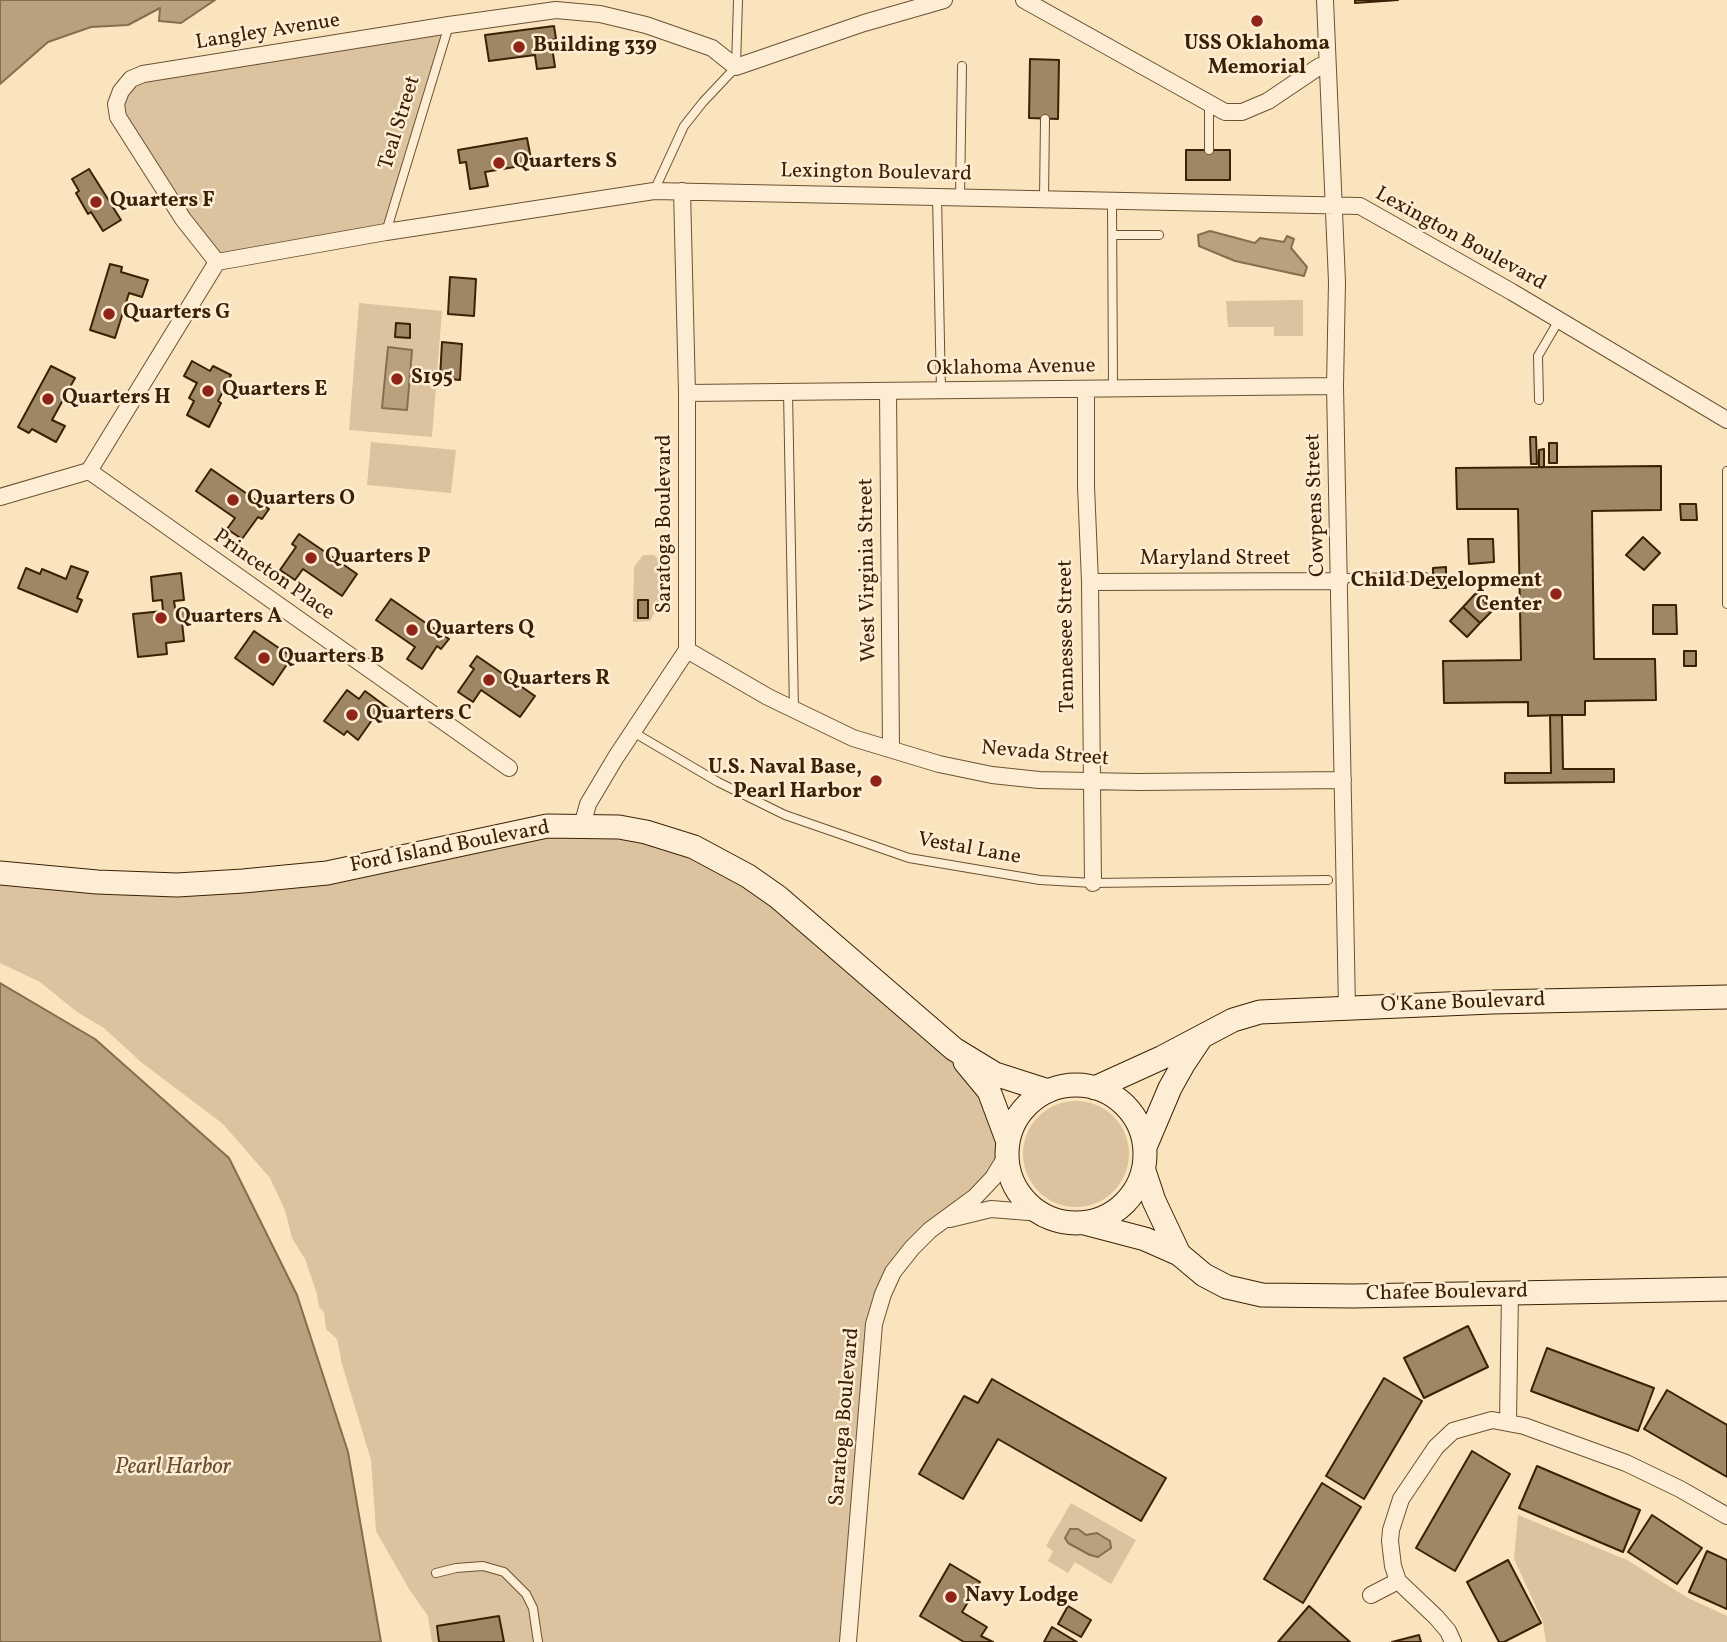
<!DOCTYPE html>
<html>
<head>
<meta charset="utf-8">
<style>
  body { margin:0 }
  canvas { display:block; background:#fae4bd }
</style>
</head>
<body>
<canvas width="1727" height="1642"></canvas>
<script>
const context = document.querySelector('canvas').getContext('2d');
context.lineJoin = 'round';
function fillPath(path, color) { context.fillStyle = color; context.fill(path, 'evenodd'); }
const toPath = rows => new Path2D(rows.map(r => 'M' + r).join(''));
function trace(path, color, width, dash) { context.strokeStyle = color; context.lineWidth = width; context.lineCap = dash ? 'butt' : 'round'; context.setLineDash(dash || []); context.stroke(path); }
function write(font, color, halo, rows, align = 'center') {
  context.font = font + ' Vollkorn,serif'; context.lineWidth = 5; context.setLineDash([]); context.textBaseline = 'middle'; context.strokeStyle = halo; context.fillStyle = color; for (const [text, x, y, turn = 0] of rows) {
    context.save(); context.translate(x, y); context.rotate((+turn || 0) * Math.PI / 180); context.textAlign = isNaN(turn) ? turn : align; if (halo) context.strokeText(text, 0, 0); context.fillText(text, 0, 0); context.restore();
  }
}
fillPath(toPath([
  [449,25,386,232,217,262,118,117,131,79],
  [1303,300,1303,336,1274,336,1274,327,1228,327,1226,301],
  [359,303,442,311,432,437,349,430],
  [371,442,456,450,451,493,367,485],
  [643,555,654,555,666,565,665,582,661,602,650,621,633,622,634,567],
  [582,826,722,860,989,1091,1007,1155,944,1221,883,1294,848,1642,432,1642,428,1616,409,1589,376,1531,371,1460,342,1364,337,1339,326,1329,324,1312,319,1307,317,1294,305,1259,292,1238,285,1210,270,1178,223,1124,141,1062,104,1028,77,1012,40,982,0,963,0,873,177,885],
  '1023 1154a53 53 0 1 1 106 0a53 53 0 1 1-106 0Z',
  [1071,1503,1136,1540,1111,1584,1075,1562,1068,1573,1048,1561,1053,1551,1046,1546],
  [1518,1515,1627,1560,1688,1598,1727,1616,1727,1642,1546,1642,1543,1622,1514,1559]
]), '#dac39e');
const water = toPath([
  [0,0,215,0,181,23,159,21,160,8,128,25,91,27,48,42,0,84,0,0],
  [1210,231,1255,243,1260,238,1284,242,1287,236,1294,239,1291,248,1307,267,1304,276,1235,261,1199,246,1198,235,1210,231],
  [388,347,412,350,407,410,382,408,388,347],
  [0,983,95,1039,229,1158,297,1295,348,1452,381,1642,0,1642,0,983],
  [1070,1529,1078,1529,1086,1535,1097,1533,1110,1541,1111,1548,1098,1557,1090,1555,1068,1543,1065,1538,1070,1529]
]);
fillPath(water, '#b9a17e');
trace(water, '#876d4d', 2);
const building = toPath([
  [1355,0,1398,0,1355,3,1355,0],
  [554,26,556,39,551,40,555,67,537,69,535,55,489,61,485,35,554,26],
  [1030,59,1059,60,1058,119,1029,118,1030,59],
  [527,138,532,164,485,172,488,186,470,189,466,162,460,163,458,150,527,138],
  [1186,150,1230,150,1230,180,1186,180,1186,150],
  [89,169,121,220,103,231,91,212,88,214,76,193,79,191,72,179,89,169],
  [110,264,122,267,121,272,148,280,142,297,129,293,115,338,90,330,110,264],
  [450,277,476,279,474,316,448,314,450,277],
  [396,323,410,324,410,338,395,337,396,323],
  [442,342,462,344,460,380,440,378,442,342],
  [192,361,210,371,213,366,231,375,218,401,221,403,209,427,187,415,194,401,189,398,197,383,184,376,192,361],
  [51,366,75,378,52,420,65,426,56,442,32,429,29,433,18,427,51,366],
  [1530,437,1536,437,1537,464,1531,464,1530,437],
  [1549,443,1557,443,1557,463,1549,463,1549,443],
  [1544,449,1544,467,1539,467,1539,450,1544,449],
  [1661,466,1661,510,1592,511,1594,659,1655,659,1656,700,1585,701,1585,715,1562,715,1528,716,1528,702,1444,703,1443,661,1521,660,1518,509,1457,509,1456,468,1661,466],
  [211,469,269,509,262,519,258,517,242,539,227,529,235,518,196,491,211,469],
  [1680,504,1696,504,1697,520,1681,520,1680,504],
  [299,534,357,574,342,596,303,569,295,580,280,570,296,547,292,544,299,534],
  [1643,537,1660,553,1644,570,1626,555,1643,537],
  [1468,539,1493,539,1494,562,1469,564,1468,539],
  [71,566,88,572,77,598,82,600,77,612,18,588,26,568,40,574,42,569,66,579,71,566],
  [1446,567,1446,588,1433,588,1433,568,1446,567],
  [181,573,184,600,174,601,175,608,187,607,189,622,182,622,184,641,166,643,167,654,138,657,133,614,163,611,162,600,153,601,151,577,181,573],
  [1476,593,1493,610,1480,623,1463,607,1476,593],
  [391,599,449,639,441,649,437,646,422,669,407,659,415,647,376,620,391,599],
  [638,600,648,600,648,618,638,618,638,600],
  [1653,605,1676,605,1677,634,1653,634,1653,605],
  [1463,607,1480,623,1467,637,1450,621,1463,607],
  [254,631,292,657,273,685,235,658,254,631],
  [1684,651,1696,651,1696,666,1684,666,1684,651],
  [477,656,535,696,520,717,481,690,473,702,458,692,474,669,470,666,477,656],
  [347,690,359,699,365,691,388,708,382,717,377,713,358,740,347,731,344,735,324,721,347,690],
  [1550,715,1562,715,1563,769,1614,769,1614,782,1505,783,1505,773,1551,773,1550,715],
  [1468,1326,1488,1367,1424,1398,1404,1358,1468,1326],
  [1547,1348,1654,1388,1638,1431,1531,1391,1547,1348],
  [1384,1378,1422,1401,1364,1499,1326,1476,1384,1378],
  [992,1379,1166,1478,1141,1521,998,1439,963,1499,919,1474,964,1396,978,1403,992,1379],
  [1667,1390,1727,1425,1727,1477,1644,1429,1667,1390],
  [1472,1451,1510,1474,1455,1571,1416,1548,1472,1451],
  [1537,1466,1640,1510,1623,1552,1519,1508,1537,1466],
  [1322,1483,1361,1507,1303,1603,1264,1579,1322,1483],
  [1652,1515,1702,1548,1677,1584,1628,1552,1652,1515],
  [1707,1551,1727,1560,1727,1609,1689,1592,1707,1551],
  [1508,1560,1541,1623,1504,1642,1499,1642,1467,1582,1508,1560],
  [950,1564,980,1582,962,1612,987,1627,981,1636,993,1642,964,1642,920,1616,950,1564],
  [1068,1606,1091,1620,1081,1637,1058,1624,1068,1606],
  [1309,1606,1350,1642,1278,1642,1309,1606],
  [499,1616,504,1642,439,1642,437,1626,499,1616],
  [1052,1627,1077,1642,1044,1642,1052,1627],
  [1419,1635,1421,1642,1392,1642,1419,1635]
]);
fillPath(building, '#9f8664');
trace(building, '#3c2004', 2);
const lane = toPath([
  [1209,150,1209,105],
  [654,191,684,126,703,102,736,67,738,0],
  [937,196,941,391],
  [960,197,962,66],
  [1044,198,1045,119],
  [1112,200,1113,389],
  [386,232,449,25],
  [1112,235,1159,235],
  [788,392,794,710],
  [1539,400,1538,356,1559,320],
  [1727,471,1727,604],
  [1340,578,1425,577],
  [633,732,718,782,785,815,909,858,1040,880,1093,883,1328,880],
  [436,1573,456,1568,483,1566,504,1572,526,1594,533,1608,538,1642]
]);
const street = toPath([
  [1024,0,1225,112,1242,112,1268,101,1320,66],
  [1325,0,1337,282,1335,386,1347,1009],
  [217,262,183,219,118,117,116,104,121,91,131,79,143,74,449,25,556,10,600,14,646,25,712,48,736,67,864,23,944,0],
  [1086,389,1086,486,1090,582,1093,883],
  [888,391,891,749],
  [687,393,1335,386],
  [89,471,217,262,386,232,654,191,1360,206,1512,292,1727,420],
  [0,497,89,471,509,768],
  [1090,582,1340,581],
  [687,650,768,697,853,738,939,764,992,775,1039,780,1138,782,1343,780],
  [582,826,588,804,616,757,687,650,687,393,682,191],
  [950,1219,991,1209,1041,1213],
  [1508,1421,1510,1293],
  [1371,1595,1398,1581],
  [848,1642,874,1324,883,1294,893,1272,912,1248,930,1230,975,1197,993,1178,1007,1155],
  [1453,1642,1448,1631,1436,1617,1398,1581,1393,1566,1390,1541,1391,1530,1401,1499,1436,1447,1453,1431,1492,1420,1524,1426,1626,1463,1680,1489,1727,1516]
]);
const secondary = toPath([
  [0,873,97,882,177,885,243,881,327,873,547,826,619,827,646,832,694,847,748,876,778,897,954,1049,995,1074,1048,1091],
  [965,1062,989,1091,1008,1142],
  '1007 1154a69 69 0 1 1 138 0a69 69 0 1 1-138 0Z',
  [1095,1088,1161,1058,1233,1020,1260,1012,1492,1002,1727,997],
  [1145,1147,1170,1088,1184,1063,1200,1039],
  [1144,1171,1154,1201,1179,1254],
  [1084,1223,1145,1239,1179,1254,1204,1275,1227,1287,1262,1295,1353,1296,1727,1289]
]);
trace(lane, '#6c5132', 10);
trace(street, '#6c5132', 18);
trace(secondary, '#3c2004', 25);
trace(lane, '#fcedd4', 8);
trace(street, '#fcedd4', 16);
trace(secondary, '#fcedd4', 23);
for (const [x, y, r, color] of [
  [1257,21,7,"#8f2418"],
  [519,47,7,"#8f2418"],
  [499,163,7,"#8f2418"],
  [96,202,7,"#8f2418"],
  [109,314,7,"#8f2418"],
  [397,379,7,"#8f2418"],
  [208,391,7,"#8f2418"],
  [48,399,7,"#8f2418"],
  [233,500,7,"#8f2418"],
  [311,558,7,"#8f2418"],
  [1556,594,7,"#8f2418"],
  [161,618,7,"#8f2418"],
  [412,630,7,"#8f2418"],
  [264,658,7,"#8f2418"],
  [489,680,7,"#8f2418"],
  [352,715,7,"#8f2418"],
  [876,781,7,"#8f2418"],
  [951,1597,7,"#8f2418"]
]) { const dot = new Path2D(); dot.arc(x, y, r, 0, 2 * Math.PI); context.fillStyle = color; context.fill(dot); trace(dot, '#fcedd4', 2.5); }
write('21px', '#3c2004', '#fcedd4', [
  ["Langley Avenue",268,33,-9],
  ["Teal Street",401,123,-73],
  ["Lexington Boulevard",876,174,1],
  ["Lexington Boulevard",1460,240,29],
  ["Oklahoma Avenue",1011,369,-1],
  ["Cowpens Street",1317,505,-92],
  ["Saratoga Boulevard",666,524,-90],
  ["Maryland Street",1215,560],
  ["West Virginia Street",869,570,-91],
  ["Princeton Place",273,576,35],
  ["Tennessee Street",1068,636,-91],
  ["Nevada Street",1045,755,5],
  ["Ford Island Boulevard",450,848,-11],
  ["Vestal Lane",969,850,10],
  ["O'Kane Boulevard",1463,1004,-2],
  ["Chafee Boulevard",1447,1294,-1],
  ["Saratoga Boulevard",846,1417,-85]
]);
write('bold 21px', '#3c2004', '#fcedd4', [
  ["USS Oklahoma",1257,45,"center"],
  ["Memorial",1257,69,"center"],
  ["Building 339",533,47],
  ["Quarters S",513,163],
  ["Quarters F",110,202],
  ["Quarters G",123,314],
  ["S195",411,379],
  ["Quarters E",222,391],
  ["Quarters H",62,399],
  ["Quarters O",247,500],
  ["Quarters P",325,558],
  ["Child Development",1542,582,"right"],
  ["Center",1542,606,"right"],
  ["Quarters A",175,618],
  ["Quarters Q",426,630],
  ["Quarters B",278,658],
  ["Quarters R",503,680],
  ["Quarters C",366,715],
  ["U.S. Naval Base,",862,769,"right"],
  ["Pearl Harbor",862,793,"right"],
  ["Navy Lodge",965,1597]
], 'left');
write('italic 23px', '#684d2f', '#fcedd4', [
  ["Pearl Harbor",173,1469]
]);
</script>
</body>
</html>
